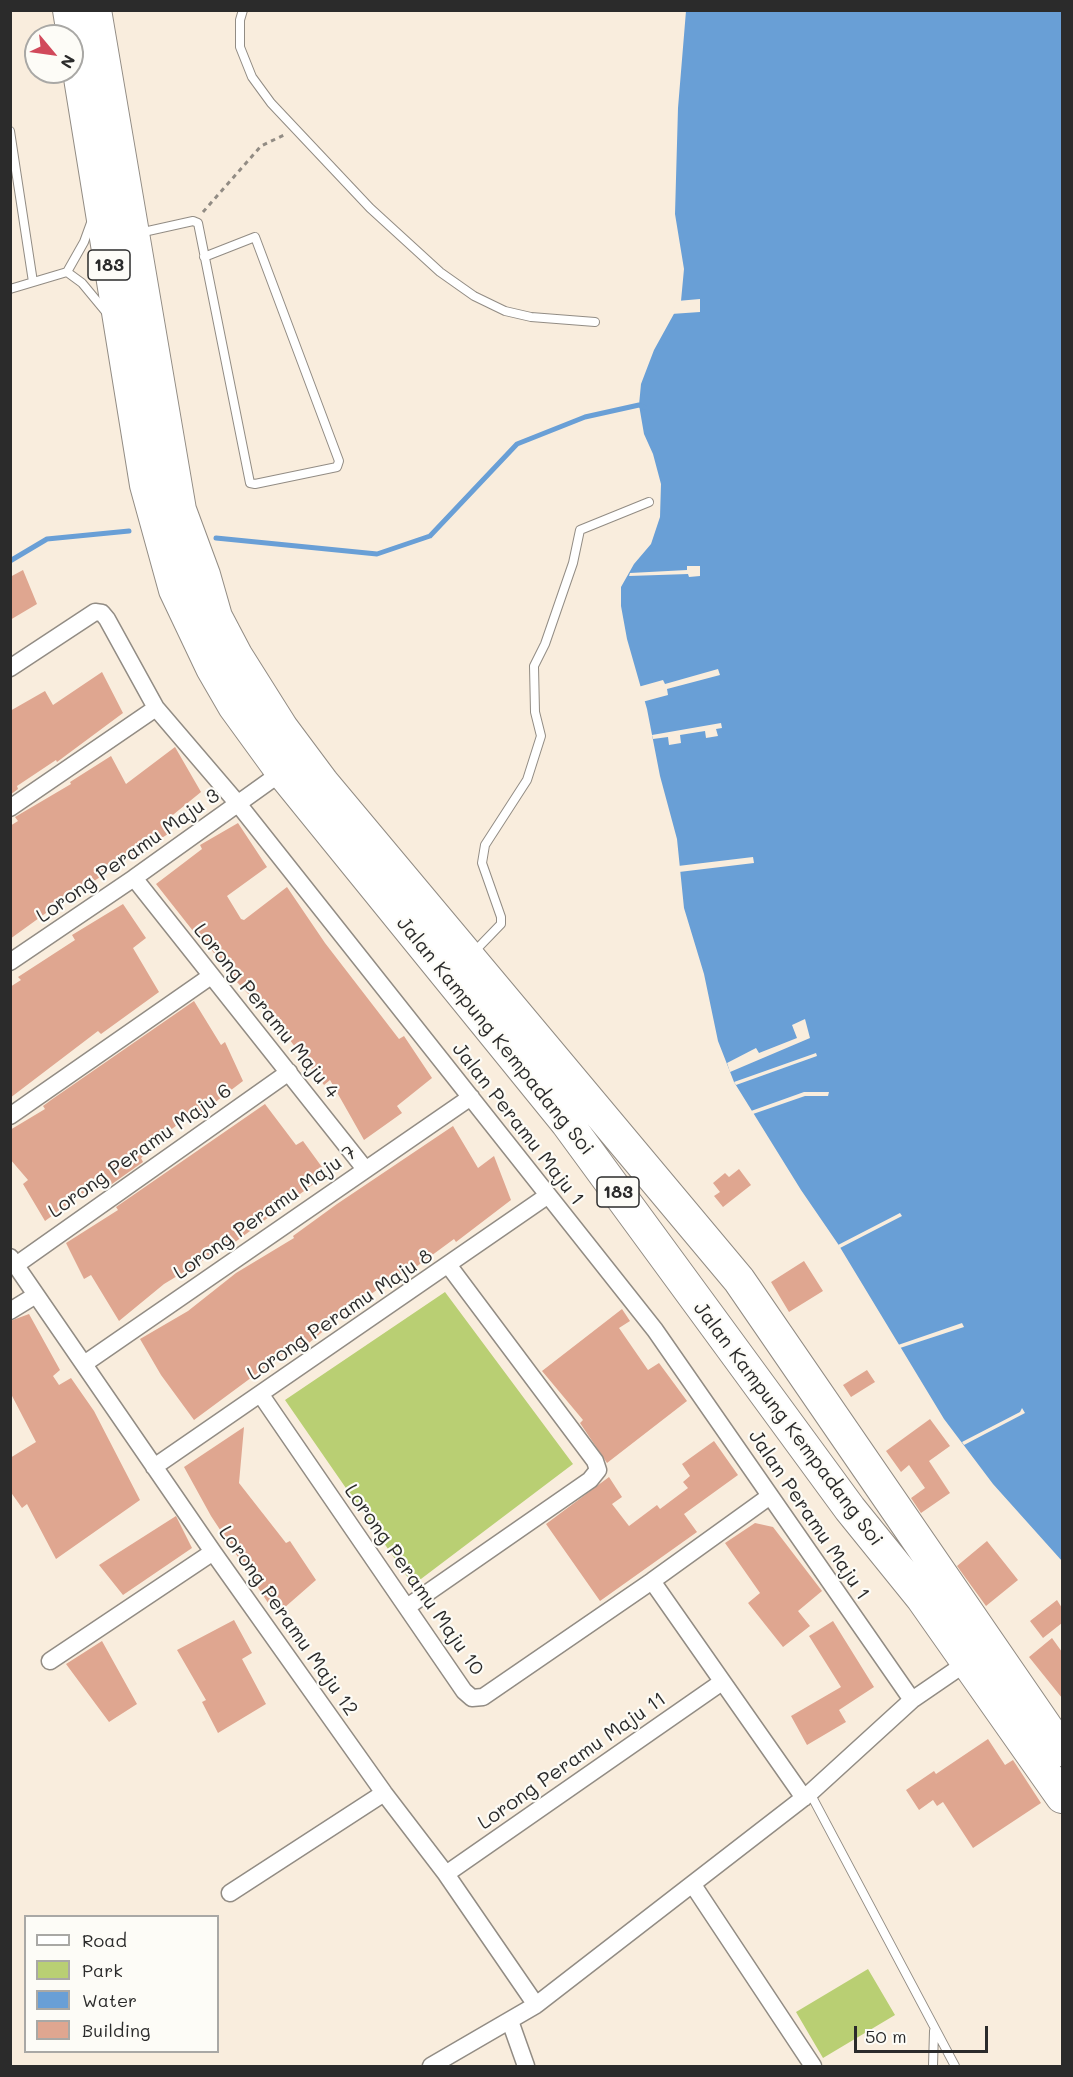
<!DOCTYPE html>
<html>
<head>
<meta charset="utf-8">
<style>
  body { margin:0 }
  #map { position:relative; width:1073px; height:2077px; overflow:hidden; background:#f9eddd; font-family:Mali,sans-serif }
  canvas { display:block }
  .frame { position:absolute; inset:0; border:12px solid #2b2b2b; pointer-events:none }
  .legend { position:absolute; left:24px; top:1915px; width:195px; height:138px; box-sizing:border-box; background:#fdfcf7; border:2px solid #a9a8a5; margin:0; padding:8px 10px; list-style:none; font-size:18px; color:#2b2b2b }
  .legend li { display:flex; align-items:center; gap:12px; height:30px }
  .legend b { width:30px; border:2px solid #a9a8a5 }
  .north { position:absolute; left:24px; top:24px; width:60px; height:60px; box-sizing:border-box; background:#fdfcf7; border:2px solid #a9a8a5; border-radius:50%; rotate:119deg; font-size:16px; font-weight:700; line-height:24px; text-align:center; color:#2b2b2b }
  .north::after { content:''; display:block; margin:auto; width:21px; height:27px; background:#d1495b; clip-path:polygon(50% 0,100% 100%,50% 72%,0 100%) }
  .scale { position:absolute; left:854px; top:2026px; width:134px; height:27px; box-sizing:border-box; border:3px solid #2b2b2b; border-top:0; padding-left:8px; font-size:18px; line-height:21px; white-space:nowrap; color:#2b2b2b; -webkit-text-stroke:4px #fdfcf7; paint-order:stroke }
</style>
</head>
<body>
<div id="map">
<canvas width="1073" height="2077"></canvas>
<div class="frame"></div>
<ul class="legend">
<li><b style="height:8px;background:#fff"></b>Road</li>
<li><b style="height:16px;background:#b9cf73"></b>Park</li>
<li><b style="height:16px;background:#699fd6"></b>Water</li>
<li><b style="height:16px;background:#dfa690"></b>Building</li>
</ul>
<div class="north">N</div>
<div class="scale">50 m</div>
</div>
<script>
const context = document.querySelector('canvas').getContext('2d');
context.lineJoin = 'round';
function fillPath(path, color) { context.fillStyle = color; context.fill(path, 'evenodd'); }
const toPath = rows => new Path2D(rows.map(r => 'M' + r).join(''));
function trace(path, color, width, dash) { context.strokeStyle = color; context.lineWidth = width; context.lineCap = dash ? 'butt' : 'round'; context.setLineDash(dash || []); context.stroke(path); }
function write(font, color, halo, rows, align = 'center') {
  context.font = font + ' Mali,sans-serif'; context.lineWidth = 4.5; context.setLineDash([]); context.textBaseline = 'middle'; context.strokeStyle = halo; context.fillStyle = color; for (const [text, x, y, turn = 0] of rows) {
    context.save(); context.translate(x, y); context.rotate((+turn || 0) * Math.PI / 180); context.textAlign = isNaN(turn) ? turn : align; if (halo) context.strokeText(text, 0, 0); context.fillText(text, 0, 0); context.restore();
  }
}
fillPath(toPath([
  [445,1292,573,1464,413,1585,285,1400],
  [868,1969,895,2015,823,2058,796,2012]
]), '#b9cf73');
fillPath(toPath([
  [686,11,1062,11,1062,1561,993,1484,944,1419,838,1244,801,1190,734,1082,718,1041,704,974,684,908,677,839,660,776,647,709,627,639,621,606,621,587,634,564,651,544,660,517,661,484,653,454,644,434,639,405,641,384,654,350,681,301,684,269,675,214,678,108]
]), '#699fd6');
fillPath(toPath([
  [700,299,700,312,671,314,677,301],
  [687,566,700,566,700,576,689,577,688,574,629,576,630,573,687,570],
  [718,669,720,675,667,689,668,695,642,702,638,687,663,680,665,684],
  [721,723,722,728,716,729,718,736,706,738,705,731,680,735,681,743,669,745,668,737,653,739,652,735],
  [753,857,754,863,679,872,678,866],
  [805,1019,810,1038,730,1072,727,1063,756,1048,759,1053,797,1038,792,1025],
  [816,1053,817,1056,736,1085,734,1082],
  [804,1092,829,1092,828,1096,805,1096,753,1114,751,1111],
  [900,1213,902,1216,840,1248,838,1245],
  [962,1323,964,1327,900,1348,898,1345],
  [1022,1408,1025,1413,964,1445,962,1442,1020,1412]
]), '#f9eddd');
trace(toPath([
  [216,538,377,554,430,536,517,444,585,417,639,405,644,407],
  [10,561,47,539,129,531]
]), '#699fd6', 5);
fillPath(toPath([
  [23,570,37,604,10,620,10,577],
  [102,672,123,713,57,762,56,760,17,786,18,789,10,795,10,711,45,691,53,705],
  [175,747,201,792,163,823,168,834,64,900,10,939,10,826,18,821,15,817,71,784,70,782,111,756,126,784],
  [238,823,267,867,227,896,241,919,244,920,287,887,325,943,399,1039,404,1036,432,1078,397,1106,402,1113,364,1140,330,1080,324,1085,283,1031,236,981,199,934,197,936,156,884,202,849,200,845],
  [123,904,146,938,133,948,159,992,101,1034,98,1031,10,1098,10,987,21,980,18,977,75,940,72,935],
  [194,1001,221,1045,225,1042,243,1081,197,1116,195,1112,143,1150,146,1154,141,1158,143,1162,105,1189,101,1182,93,1186,45,1221,23,1184,28,1180,10,1159,10,1130,45,1109,43,1106,51,1100],
  [265,1104,296,1145,303,1141,327,1174,223,1251,222,1249,164,1284,119,1321,91,1275,84,1279,66,1243,118,1210,116,1207],
  [453,1126,478,1168,494,1156,511,1200,456,1242,454,1239,405,1275,403,1272,355,1305,298,1352,294,1346,194,1420,161,1375,140,1339,188,1311,236,1273,294,1238,293,1236,337,1204],
  [739,1169,751,1185,723,1207,714,1196,720,1192,713,1183,725,1173,729,1177],
  [804,1261,823,1291,789,1312,771,1282],
  [622,1309,630,1321,619,1328,648,1370,659,1363,687,1401,607,1463,580,1423,583,1420,542,1371],
  [29,1314,60,1370,53,1376,59,1385,71,1378,94,1411,140,1500,56,1559,27,1504,22,1508,10,1491,10,1458,36,1442,10,1392,10,1321],
  [867,1370,875,1382,851,1397,843,1385],
  [930,1419,950,1446,929,1461,950,1493,921,1513,911,1498,925,1488,909,1465,901,1472,886,1451],
  [244,1427,239,1483,286,1543,290,1541,316,1580,276,1615,211,1516,184,1467],
  [714,1441,738,1475,684,1514,697,1532,600,1601,546,1524,609,1477,622,1497,612,1504,629,1526,657,1505,660,1509,688,1488,683,1482,690,1476,682,1464],
  [176,1516,192,1548,123,1595,99,1565],
  [755,1523,773,1527,822,1591,798,1611,810,1626,783,1647,748,1603,760,1593,725,1543],
  [987,1541,1018,1580,986,1606,957,1566],
  [1057,1600,1062,1608,1062,1623,1043,1638,1030,1621],
  [234,1620,252,1653,242,1659,266,1704,218,1733,202,1702,206,1700,177,1650],
  [833,1621,874,1687,839,1710,846,1722,807,1745,791,1716,841,1687,809,1636],
  [1052,1638,1062,1652,1062,1698,1029,1657],
  [102,1641,137,1704,109,1722,66,1664],
  [988,1739,1005,1765,1013,1760,1041,1803,973,1848,943,1802,937,1806,933,1800,919,1810,906,1790,934,1771,936,1774]
]), '#dfa690');
const lane = toPath([
  [243,10,240,20,240,47,252,77,271,103,370,208,440,272,474,296,505,311,531,317,595,322],
  [10,131,33,282],
  [139,233,193,221,198,223,250,483,255,484,337,467,339,461,255,237,204,257],
  [67,272,82,283,106,312],
  [10,289,67,272,84,242,92,220],
  [472,954,501,924,501,917,482,863,485,845,527,780,541,736,535,712,534,666,545,644,573,563,580,530,649,502],
  [810,1793,955,2066],
  [933,2066,934,2031]
]);
const street = toPath([
  [10,668,95,612,102,613,107,619,156,708,239,805,655,1330,912,1700],
  [10,808,156,708],
  [134,878,365,1169],
  [10,962,134,878,282,772],
  [10,1116,211,976],
  [10,1257,213,1552,384,1793,446,1874,536,2005],
  [16,1265,289,1072],
  [10,1311,36,1295],
  [84,1364,471,1097],
  [261,1395,464,1691,472,1698,483,1697,652,1581,770,1496],
  [154,1467,547,1196],
  [652,1581,804,1798],
  [407,1607,590,1480,598,1470,595,1461,449,1266],
  [50,1661,213,1552],
  [446,1874,722,1682],
  [693,1885,813,2066],
  [230,1893,384,1793],
  [510,2021,526,2066],
  [431,2066,536,2005,810,1793,912,1700,966,1663]
]);
const highway = toPath([
  [69,10,146,485,175,590,212,668,234,706,282,772,567,1123,850,1509,922,1598,1062,1797],
  [95,10,180,510,204,575,216,617,236,655,282,728,323,783,739,1280,1062,1750]
]);
trace(lane, '#928c84', 10);
trace(street, '#928c84', 19);
trace(highway, '#928c84', 34);
trace(toPath([
  [203,212,261,146,284,135]
]), '#928c84', 3, [4.5, 4.5]);
trace(lane, '#fff', 8);
trace(street, '#fff', 16);
trace(highway, '#fff', 32);
for (const [x, y, w] of [
  [109,265,42],
  [618,1192,42]
]) { const box = new Path2D(); box.roundRect(x - w / 2, y - 15, w, 30, 4.5); context.fillStyle = '#fdfcf7'; context.fill(box); trace(box, '#2b2b2b', 1.5); }
write('bold 18px', '#2b2b2b', null, [
  ["183",109,265],
  ["183",618,1192]
]);
write('20px', '#2b2b2b', '#fdfcf7', [
  ["Lorong Peramu Maju 3",128,856,-35],
  ["Lorong Peramu Maju 4",266,1011,51],
  ["Jalan Kampung Kempadang Soi",495,1036,51],
  ["Jalan Peramu Maju 1",518,1124,52],
  ["Lorong Peramu Maju 6",140,1151,-35],
  ["Lorong Peramu Maju 7",265,1213,-35],
  ["Lorong Peramu Maju 8",340,1315,-34],
  ["Jalan Kampung Kempadang Soi",788,1424,53],
  ["Jalan Peramu Maju 1",809,1515,56],
  ["Lorong Peramu Maju 10",414,1580,55],
  ["Lorong Peramu Maju 12",288,1621,55],
  ["Lorong Peramu Maju 11",572,1761,-35]
]);
</script>
</body>
</html>
